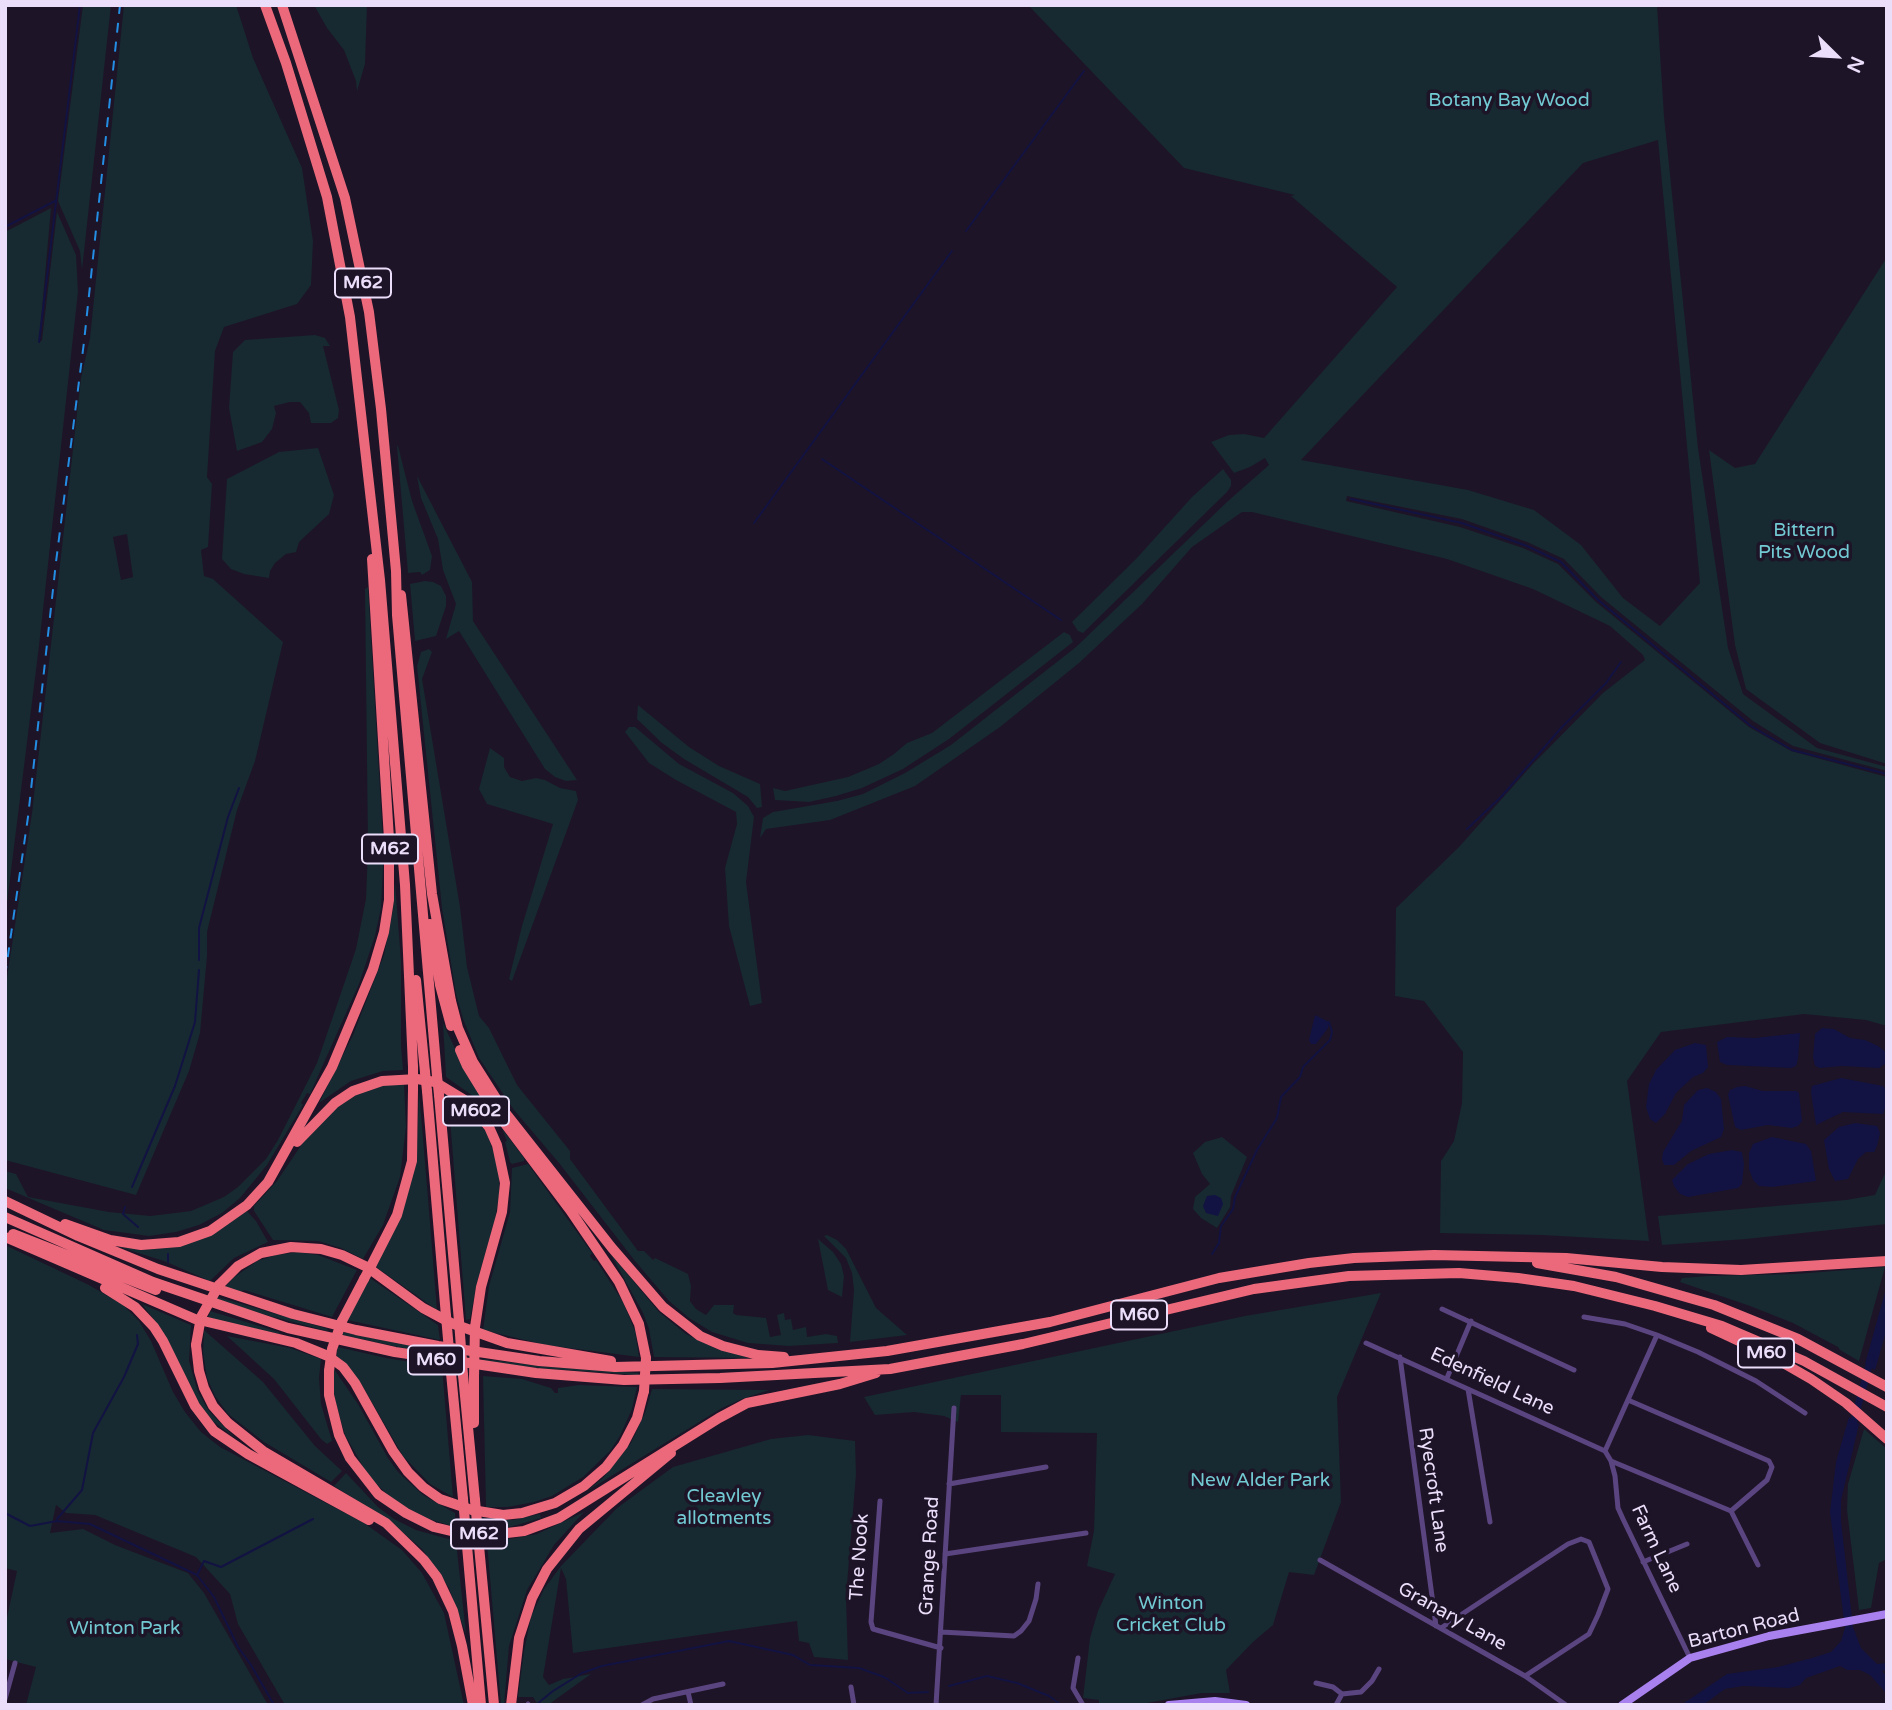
<!DOCTYPE html>
<html>
<head>
<meta charset="utf-8">
<style>
  body { margin:0 }
  #map { position:relative; width:1892px; height:1710px; overflow:hidden; background:#1e1427; font-family:"Varela Round",sans-serif }
  canvas { display:block }
  .frame { position:absolute; inset:0; border:7px solid #ebdefb; pointer-events:none }
  .north { position:absolute; left:1801px; top:21px; width:70px; height:70px; -webkit-text-stroke:5px #1e1427; paint-order:stroke; rotate:114deg; font-size:19px; font-weight:700; line-height:28px; text-align:center; color:#ebdefb }
  .north::after { content:''; display:block; margin:auto; width:24px; height:32px; background:#ebdefb; clip-path:polygon(50% 0,100% 100%,50% 72%,0 100%) }
</style>
</head>
<body>
<div id="map">
<canvas width="1892" height="1710"></canvas>
<div class="frame"></div>
<div class="north">N</div>
</div>
<script>
const context = document.querySelector('canvas').getContext('2d');
context.lineJoin = 'round';
function fillPath(path, color) { context.fillStyle = color; context.fill(path, 'evenodd'); }
const toPath = rows => new Path2D(rows.map(r => 'M' + r).join(''));
function trace(path, color, width, dash) { context.strokeStyle = color; context.lineWidth = width; context.lineCap = dash ? 'butt' : 'round'; context.setLineDash(dash || []); context.stroke(path); }
function write(font, color, halo, rows, align = 'center') {
  context.font = font + ' "Varela Round",sans-serif'; context.lineWidth = 7; context.setLineDash([]); context.textBaseline = 'middle'; context.strokeStyle = halo; context.fillStyle = color; for (const [text, x, y, turn = 0] of rows) {
    context.save(); context.translate(x, y); context.rotate((+turn || 0) * Math.PI / 180); context.textAlign = isNaN(turn) ? turn : align; if (halo) context.strokeText(text, 0, 0); context.fillText(text, 0, 0); context.restore();
  }
}
fillPath(toPath([
  [83,5,111,5,82,270,80,251,58,201],
  [124,5,236,5,253,58,302,168,313,241,311,285,297,304,224,327,215,351,207,477,212,484,208,547,201,550,204,576,213,579,283,642,255,761,237,810,207,932,207,956,200,1033,189,1071,136,1195,5,1160,5,991,32,813,81,378,90,338],
  [127,534,133,577,121,580,113,537],
  [314,5,367,5,365,64,357,91,356,81,344,50,327,28],
  [1028,5,1657,5,1664,116,1698,448,1728,648,1743,694,1817,748,1887,767,1887,771,1793,746,1753,721,1601,597,1564,559,1527,542,1462,519,1347,496,1346,501,1460,527,1523,548,1558,564,1596,602,1749,727,1791,751,1887,777,1887,1026,1866,1020,1804,1014,1661,1032,1627,1081,1649,1241,1542,1235,1440,1233,1441,1161,1454,1141,1462,1103,1463,1052,1424,1001,1395,996,1396,908,1459,847,1532,765,1603,693,1645,660,1643,655,1610,626,1533,589,1447,559,1252,512,1242,512,1192,547,1142,604,1079,663,1000,727,915,786,830,820,766,829,760,838,763,818,773,812,837,801,863,794,905,773,951,745,1076,647,1228,501,1269,465,1265,458,1250,467,1234,473,1211,442,1229,435,1244,434,1264,438,1397,287,1291,196,1295,195,1184,168],
  [1658,140,1700,583,1660,626,1623,598,1581,545,1534,510,1468,490,1301,460,1583,163],
  [51,208,39,343,42,340,57,212,76,255,78,292,39,646,5,919,5,232],
  [1887,257,1887,764,1820,743,1746,689,1735,645,1709,450,1735,468,1755,464],
  [315,335,325,338,330,346,323,346,339,410,338,418,331,423,311,423,309,413,300,402,290,402,274,406,276,413,272,429,262,442,237,451,229,408,233,352,245,340],
  [397,446,398,446,412,501,432,556,430,570,422,575,420,572,408,573],
  [318,448,334,495,329,514,299,542,296,552,286,554,275,563,270,571,269,578,244,574,231,569,222,559,227,479,279,452],
  [1223,469,1231,480,1231,486,1227,492,1083,633,1078,631,1072,622,1136,559,1192,497],
  [417,476,472,582,473,621,577,780,566,781,555,777,545,769,459,631,446,639,456,604,443,570,438,539,421,498],
  [425,581,433,582,441,586,446,596,446,606,436,636,415,641,410,584],
  [368,587,383,841,382,845,373,844,368,847,365,589],
  [1064,632,1070,635,1073,642,949,739,903,769,862,788,836,796,809,802,775,800,773,788,785,791,848,777,879,764,894,754,907,743,932,733],
  [429,649,432,652,422,679,460,907,467,967,479,1016,489,1028,517,1085,570,1151,570,1159,638,1251,644,1251,653,1260,655,1258,688,1274,691,1286,690,1301,696,1309,706,1315,714,1305,734,1305,733,1313,736,1315,766,1318,770,1337,781,1335,777,1315,784,1313,785,1320,791,1319,793,1330,806,1327,807,1337,826,1334,837,1336,838,1343,789,1346,748,1343,712,1332,689,1318,669,1301,635,1261,559,1163,514,1110,479,1058,463,1019,456,994,442,908,417,666,421,652],
  [638,705,689,747,719,766,760,784,762,807,757,808,748,797,684,759,662,743,637,719],
  [629,727,635,727,679,764,733,793,748,806,754,817,746,882,762,1003,750,1006,729,926,725,868,737,824,736,812,676,780,649,763,625,732],
  [490,748,504,758,504,767,510,777,522,781,536,778,545,780,560,788,576,791,578,800,512,981,509,979,522,926,553,824,487,804,479,789],
  [374,846,384,847,381,908,375,936,359,984,310,1094,307,1093,301,1103,303,1105,267,1165,240,1198,222,1213,199,1225,176,1232,149,1236,104,1230,5,1188,5,1171,16,1174,28,1197,109,1212,150,1216,191,1211,224,1197,238,1187,266,1159,278,1140,317,1063,356,949,366,899,368,848],
  [395,882,401,961,401,1045,403,1070,383,1071,351,1081,319,1103,353,1035,384,955,393,910],
  [443,1023,469,1078,486,1105,446,1077],
  [404,1083,406,1127,400,1177,383,1225,363,1259,341,1248,318,1241,273,1240,254,1211,254,1206,277,1181,306,1138,339,1103,369,1087],
  [419,1091,428,1198,437,1310,376,1267,402,1211,411,1182,417,1146],
  [448,1094,465,1106,487,1133,494,1153,499,1176,499,1195,495,1219,477,1282,470,1319,466,1320],
  [502,1129,524,1158,524,1161,512,1164,510,1162,505,1142,507,1141],
  [1222,1137,1247,1157,1231,1196,1230,1207,1217,1228,1201,1218,1193,1209,1195,1197,1210,1184,1202,1174,1193,1153,1205,1142],
  [528,1164,592,1253,590,1256,594,1261,596,1260,623,1302,635,1331,639,1357,546,1345,483,1330,489,1286,510,1212,512,1168],
  [1887,1169,1887,1224,1746,1239,1662,1245,1658,1216,1846,1200,1875,1195],
  [247,1211,256,1221,268,1242,234,1258,210,1281,164,1261,119,1247,132,1248,216,1232],
  [827,1235,837,1240,846,1249,876,1308,907,1335,850,1342,854,1290,852,1273,846,1258,824,1236],
  [818,1239,833,1252,841,1264,844,1276,842,1297,828,1290],
  [5,1245,89,1285,123,1305,139,1321,151,1341,173,1392,185,1412,201,1432,220,1447,364,1523,402,1550,422,1573,444,1613,464,1705,285,1705,238,1624,230,1594,196,1557,95,1515,66,1513,56,1505,50,1533,83,1529,115,1545,188,1573,204,1593,268,1705,26,1705,36,1667,5,1659,5,1627,17,1571,5,1568],
  [298,1252,318,1255,357,1270,332,1317,244,1290,241,1292,225,1287,233,1278,257,1261,276,1255],
  [610,1253,659,1312,686,1334,717,1349,754,1358,654,1357,649,1329,643,1313],
  [1885,1267,1859,1361,1840,1350,1838,1347,1793,1323,1750,1306,1680,1282,1682,1278,1708,1276,1795,1274],
  [370,1278,438,1325,440,1340,347,1320],
  [1381,1293,1337,1397,1341,1502,1314,1575,1289,1572,1273,1625,1253,1642,1226,1670,1230,1693,1202,1693,1136,1705,1099,1705,1099,1700,1083,1698,1090,1638,1098,1611,1115,1574,1087,1566,1094,1531,1097,1433,1001,1432,1001,1395,961,1395,958,1422,944,1416,914,1412,875,1415,864,1397,1245,1316],
  [218,1297,328,1329,327,1331,262,1314,216,1299],
  [142,1304,191,1325,189,1361,198,1392,209,1411,235,1438,205,1415,161,1329],
  [210,1311,279,1332,281,1334,235,1326,208,1318],
  [204,1330,263,1382,315,1446,342,1471,331,1482,264,1442,228,1414,215,1396,207,1378,203,1352],
  [343,1332,441,1352,441,1356,342,1335],
  [227,1336,290,1348,321,1359,319,1378,321,1404,332,1441,327,1444,321,1439,274,1379],
  [338,1347,386,1358,442,1367,453,1497,430,1484,403,1456,362,1385,336,1357],
  [483,1359,552,1367,638,1373,638,1375,623,1374,550,1369,483,1362],
  [334,1369,358,1404,388,1458,398,1472,423,1495,455,1513,455,1527,429,1519,409,1509,389,1496,369,1477,345,1435,334,1396],
  [483,1376,522,1379,551,1388,555,1393,558,1393,558,1388,579,1385,637,1387,632,1409,620,1436,610,1451,583,1477,552,1496,534,1502,508,1507,486,1507],
  [652,1389,769,1390,742,1399,722,1408,587,1491,603,1478,631,1443,645,1413],
  [1864,1429,1887,1449,1887,1559,1879,1563,1871,1608,1859,1610,1847,1510,1848,1484],
  [808,1435,855,1441,856,1474,846,1597,848,1660,814,1657,809,1643,799,1641,797,1621,573,1653,566,1579,561,1568,543,1677,549,1685,563,1679,591,1674,548,1705,538,1705,533,1697,518,1697,524,1651,531,1617,544,1589,561,1566,617,1508,673,1467,771,1439],
  [346,1473,378,1507,394,1519,416,1530,456,1541,466,1634,449,1588,423,1550,390,1521,334,1486],
  [584,1512,554,1545,527,1590,509,1646,504,1705,501,1705,487,1543,537,1534],
  [540,1514,541,1518,510,1527,487,1530,486,1520,513,1520]
]), '#172931');
fillPath(toPath([
  [1315,1015,1329,1022,1328,1028,1316,1044,1311,1044,1309,1040],
  [1822,1028,1834,1029,1850,1038,1865,1040,1878,1046,1886,1052,1885,1064,1879,1068,1842,1066,1820,1068,1815,1066,1813,1057,1815,1034],
  [1800,1033,1798,1059,1796,1066,1791,1068,1727,1065,1720,1062,1717,1042,1727,1037,1755,1038],
  [1695,1043,1706,1045,1708,1067,1703,1073,1693,1077,1676,1093,1665,1114,1656,1123,1650,1119,1646,1107,1649,1084,1656,1070,1675,1050],
  [1841,1078,1883,1086,1887,1091,1887,1103,1883,1114,1843,1112,1816,1125,1811,1092,1812,1086],
  [1745,1086,1763,1091,1796,1091,1799,1093,1802,1121,1798,1126,1792,1128,1768,1125,1741,1130,1735,1127,1728,1095,1730,1090,1737,1087],
  [1707,1088,1716,1092,1721,1099,1724,1129,1721,1137,1691,1151,1674,1165,1664,1165,1662,1159,1663,1152,1682,1121,1684,1105,1698,1090],
  [1855,1123,1877,1126,1880,1133,1877,1146,1874,1152,1866,1152,1858,1159,1848,1179,1835,1181,1829,1169,1824,1140,1839,1127],
  [1772,1137,1806,1144,1811,1151,1816,1181,1772,1187,1759,1186,1753,1180,1749,1169,1749,1153,1753,1144],
  [1732,1150,1742,1152,1744,1164,1742,1184,1738,1188,1688,1197,1680,1194,1674,1186,1672,1180,1688,1164,1709,1154],
  [1215,1195,1221,1198,1223,1204,1218,1216,1206,1213,1203,1206,1207,1196],
  [1887,1285,1887,1328,1875,1370,1865,1364],
  [1849,1417,1859,1424,1841,1500,1841,1521,1853,1627,1861,1648,1877,1664,1887,1663,1887,1670,1882,1671,1887,1677,1887,1694,1870,1675,1860,1670,1847,1670,1840,1666,1806,1678,1800,1685,1789,1688,1743,1686,1725,1689,1703,1705,1681,1705,1727,1674,1778,1667,1812,1658,1831,1652,1841,1641,1845,1628,1830,1512,1836,1462]
]), '#121342');
trace(toPath([
  [5,227,55,201],
  [966,231,1084,71],
  [39,342,80,5],
  [822,459,1061,620],
  [1351,499,1462,523,1527,546,1561,562,1597,599,1751,726,1792,750,1887,774],
  [754,523,952,251],
  [1467,829,1501,797,1562,727,1606,683,1621,662],
  [199,960,199,928,228,817,239,788],
  [132,1187,175,1086,195,1022,199,970],
  [125,1207,123,1214,138,1227],
  [168,1254,168,1262],
  [1212,1254,1219,1243,1221,1226,1233,1209,1235,1197,1257,1150,1277,1118,1281,1097,1300,1077,1303,1067,1330,1040,1332,1032,1329,1022],
  [5,1513,30,1526,57,1521,90,1524,197,1575,214,1597,238,1647,251,1665,274,1705],
  [57,1519,82,1490,93,1433,124,1377,138,1344,137,1335],
  [197,1575,204,1561,221,1567,313,1519],
  [949,1686,987,1676,1017,1683,1049,1696,1061,1705],
  [537,1704,553,1691,582,1673,602,1666,729,1641,793,1655,810,1665,859,1668,884,1677,908,1693,928,1692]
]), '#121342', 2);
trace(toPath([
  [1852,1428,1871,1358]
]), '#121342', 7);
trace(toPath([
  [1442,1309,1574,1370],
  [1584,1317,1625,1324,1657,1335,1698,1352,1756,1381,1805,1413],
  [1366,1343,1605,1451],
  [1400,1357,1436,1626],
  [1447,1378,1471,1321],
  [1468,1389,1490,1522],
  [1605,1451,1611,1461,1615,1476,1618,1508,1623,1519,1690,1658],
  [1605,1451,1657,1335],
  [1611,1461,1731,1511,1767,1480,1772,1467,1769,1461,1628,1400],
  [949,1484,1046,1467],
  [880,1501,871,1622,873,1629,941,1648],
  [1731,1511,1758,1565],
  [945,1554,1086,1533],
  [1320,1560,1525,1676,1566,1705],
  [1643,1562,1687,1544],
  [1441,1628,1568,1544,1581,1539,1589,1542,1608,1589,1598,1615,1589,1634,1525,1676],
  [941,1632,1014,1636,1021,1631,1029,1621,1036,1599,1038,1584],
  [1078,1658,1073,1688,1083,1705],
  [1316,1683,1333,1687,1342,1694,1361,1692,1372,1681,1379,1669],
  [851,1687,854,1705],
  [688,1692,691,1705],
  [5,1699,15,1663],
  [528,1704,529,1705],
  [642,1705,653,1699,723,1684],
  [936,1705,954,1408],
  [1336,1705,1342,1694]
]), '#5b4580', 5);
trace(toPath([
  [1169,1705,1215,1701,1246,1705],
  [1622,1705,1690,1658,1769,1636,1887,1614]
]), '#a981ef', 8);
trace(toPath([
  [265,5,286,63,327,197,350,317,380,580,405,885,413,1067],
  [282,5,345,198,369,312,381,409,396,571,397,615,437,1076],
  [401,595,432,894,451,1001,458,1028,473,1062,504,1111,612,1248,663,1307,700,1336,723,1346,758,1355,784,1357],
  [430,924,440,985,451,1026],
  [416,980,425,1072],
  [460,1050,467,1066,491,1105,570,1210,619,1282,639,1324,646,1358],
  [427,1091,446,1316],
  [439,1095,459,1321],
  [297,1142,335,1103,353,1091,382,1081,417,1079,435,1082,463,1099,476,1111,489,1127,497,1145,505,1183,502,1212,481,1287,475,1327],
  [5,1201,78,1236,158,1269,293,1314,356,1330,438,1346,539,1361,615,1367,772,1363,887,1351,1050,1322,1219,1278,1309,1263,1354,1258,1434,1255,1566,1258,1662,1267,1741,1270,1887,1261],
  [5,1217,153,1282,288,1328,395,1352,536,1373,624,1380,720,1378,890,1369,1023,1344,1254,1289,1349,1276,1459,1273,1518,1278,1574,1286,1655,1306,1722,1326,1804,1361,1887,1407],
  [65,1224,110,1240,141,1245,179,1242,210,1231,247,1205,268,1182,332,1067,373,969,384,932,389,900,389,839,372,559],
  [13,1234,156,1290],
  [5,1237,195,1319,296,1343,328,1356,343,1367,355,1383,393,1451,408,1472,423,1487,440,1499,472,1510,503,1515,522,1513,555,1503,584,1486,606,1467,623,1445,637,1418,644,1391],
  [1537,1263,1616,1277,1714,1305,1798,1339,1887,1387],
  [371,1266,397,1215,412,1161,413,1089],
  [219,1285,238,1266,261,1253,291,1247,321,1249,342,1255,367,1267,423,1308,451,1323,507,1343,611,1361],
  [105,1288,135,1307,154,1327,163,1341,195,1406,214,1431,248,1454,369,1520],
  [342,1321,364,1279],
  [1711,1328,1771,1356,1811,1379,1846,1403,1887,1439],
  [196,1345,199,1371,204,1388,213,1406,228,1423,263,1451,386,1523,424,1560,437,1577,453,1611,462,1646,473,1705],
  [329,1371,329,1395,339,1435,350,1458,378,1494,406,1513,434,1527,455,1532,490,1535,524,1531,559,1518,719,1418,747,1403,840,1384,876,1373],
  [451,1373,463,1499],
  [463,1375,475,1500],
  [474,1423,474,1377],
  [467,1546,481,1705],
  [479,1546,494,1705],
  [511,1705,519,1638,532,1598,547,1569,579,1529,671,1453]
]), '#ec697b', 10);
trace(toPath([
  [5,976,28,817,56,562,84,342,120,5]
]), '#238ee3', 2, [10, 9]);
trace(toPath([
  [413,1067,413,1089],
  [425,1072,427,1091],
  [437,1076,439,1095],
  [364,1279,371,1266],
  [446,1316,451,1373],
  [459,1321,463,1375],
  [196,1345,201,1317,219,1285],
  [329,1371,332,1349,342,1321],
  [474,1377,475,1327],
  [644,1391,646,1358],
  [463,1499,467,1546],
  [475,1500,479,1546]
]), '#ec697b', 10);
for (const [x, y, w] of [
  [363,283,56],
  [390,849,56],
  [476,1111,66],
  [1139,1315,56],
  [1766,1353,56],
  [436,1360,56],
  [479,1534,56]
]) { const box = new Path2D(); box.roundRect(x - w / 2, y - 14.5, w, 29, 5); context.fillStyle = '#1e1427'; context.fill(box); trace(box, '#ebdefb', 2); }
write('bold 18px', '#ebdefb', null, [
  ["M62",363,283],
  ["M62",390,849],
  ["M602",476,1111],
  ["M60",1139,1315],
  ["M60",1766,1353],
  ["M60",436,1360],
  ["M62",479,1534]
]);
write('19px', '#72cad3', '#1e1427', [
  ["Botany Bay Wood",1509,101],
  ["Bittern",1804,531],
  ["Pits Wood",1804,553],
  ["New Alder Park",1260,1481],
  ["Cleavley",724,1497],
  ["allotments",724,1519],
  ["Winton",1171,1604],
  ["Cricket Club",1171,1626],
  ["Winton Park",125,1629]
]);
write('19px', '#ebdefb', '#1e1427', [
  ["Edenfield Lane",1492,1382,25],
  ["Ryecroft Lane",1433,1490,82],
  ["Farm Lane",1656,1549,65],
  ["Grange Road",930,1556,-87],
  ["The Nook",860,1557,-86],
  ["Granary Lane",1452,1617,29],
  ["Barton Road",1744,1629,-14]
]);
</script>
</body>
</html>
